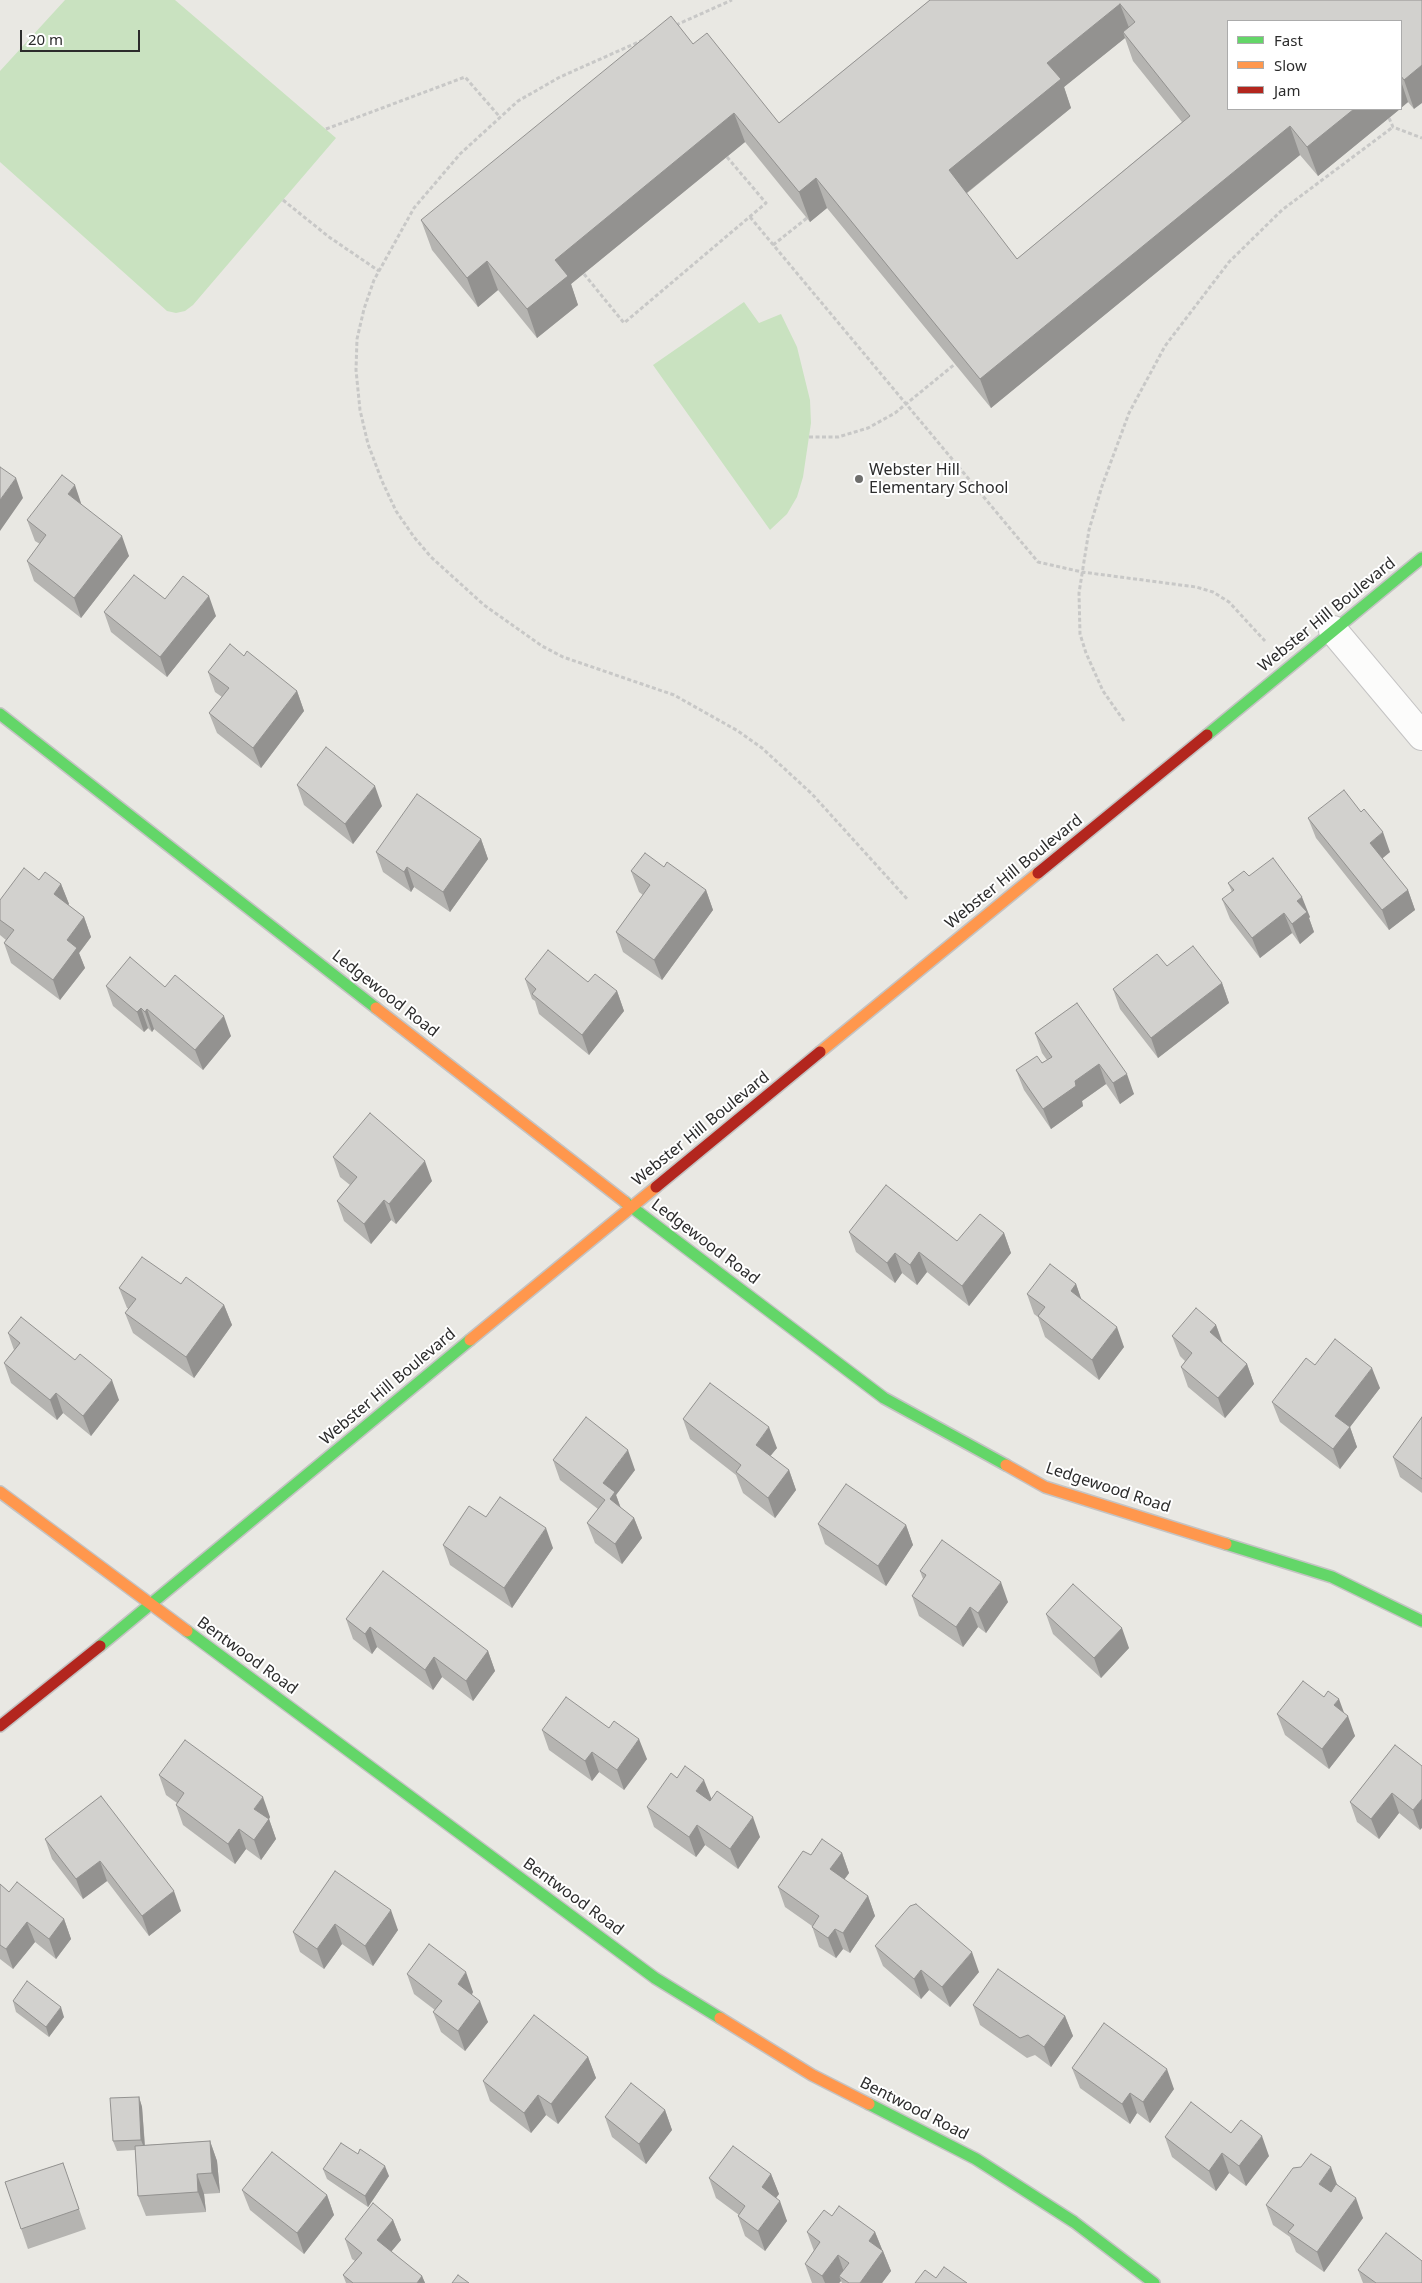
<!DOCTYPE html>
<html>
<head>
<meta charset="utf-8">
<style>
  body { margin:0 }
  #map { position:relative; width:1422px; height:2283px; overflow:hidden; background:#e9e8e3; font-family:"Noto Sans",sans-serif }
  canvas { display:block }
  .legend { position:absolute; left:1227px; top:20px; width:175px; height:90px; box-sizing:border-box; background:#fff; border:1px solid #ababab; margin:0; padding:6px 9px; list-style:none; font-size:15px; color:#2c2c2c }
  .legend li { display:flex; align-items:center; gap:10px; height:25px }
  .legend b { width:25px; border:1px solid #ababab }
  .scale { position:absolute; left:20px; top:30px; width:120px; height:22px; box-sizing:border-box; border:2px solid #2c2c2c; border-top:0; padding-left:6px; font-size:15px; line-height:18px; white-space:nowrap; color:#2c2c2c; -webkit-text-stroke:4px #fff; paint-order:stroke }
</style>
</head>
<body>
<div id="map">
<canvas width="1422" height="2283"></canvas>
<ul class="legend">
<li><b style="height:6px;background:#63d668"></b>Fast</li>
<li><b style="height:6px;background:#ff974d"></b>Slow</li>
<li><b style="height:6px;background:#b3261e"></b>Jam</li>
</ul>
<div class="scale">20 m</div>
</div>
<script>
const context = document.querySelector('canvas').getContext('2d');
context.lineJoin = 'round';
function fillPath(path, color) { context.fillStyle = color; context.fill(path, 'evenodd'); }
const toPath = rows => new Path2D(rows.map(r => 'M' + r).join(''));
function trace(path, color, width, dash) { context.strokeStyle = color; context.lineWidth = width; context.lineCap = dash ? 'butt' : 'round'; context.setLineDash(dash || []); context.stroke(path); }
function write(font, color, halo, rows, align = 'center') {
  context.font = font + ' "Noto Sans",sans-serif'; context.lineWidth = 4; context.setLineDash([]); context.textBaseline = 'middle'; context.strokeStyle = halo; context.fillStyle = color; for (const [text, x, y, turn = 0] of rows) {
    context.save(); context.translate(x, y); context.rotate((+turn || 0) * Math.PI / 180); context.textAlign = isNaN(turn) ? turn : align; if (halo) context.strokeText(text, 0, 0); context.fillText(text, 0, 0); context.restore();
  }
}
fillPath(toPath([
  [65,0,175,0,336,138,193,305,185,311,176,313,167,311,0,162,0,71],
  [744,302,759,323,781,314,797,347,810,400,811,423,803,477,797,497,787,514,770,530,653,365]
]), '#c9e2c0');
const street = toPath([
  [1333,630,1422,736]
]);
const fast = toPath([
  [0,714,376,1008],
  [1207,735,1422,558],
  [625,1202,884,1398,1006,1465],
  [1226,1544,1332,1577,1422,1621],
  [187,1631,655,1978,720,2018],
  [100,1646,470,1340],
  [869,2104,976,2159,1074,2222,1154,2283]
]);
const slow = toPath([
  [376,1008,625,1202],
  [820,1052,1038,873],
  [470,1340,656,1187],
  [1006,1465,1045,1487,1226,1544],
  [0,1492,187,1631],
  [720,2018,812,2075,869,2104]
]);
const jam = toPath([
  [1038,873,1207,735],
  [656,1187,820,1052],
  [0,1726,100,1646]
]);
trace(street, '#c4c3c3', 30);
trace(fast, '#c4c3c3', 14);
trace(slow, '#c4c3c3', 14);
trace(jam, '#c4c3c3', 14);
trace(toPath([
  [676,25,732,0],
  [643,40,560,77,518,101,460,154,414,208,374,280,364,309,357,339,356,370,360,410,368,444,382,481,396,511,414,537,431,557,484,605,542,646,563,657,674,695,738,731,762,748,812,794,908,900],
  [1389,118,1393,127,1422,138],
  [326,129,465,77,499,116],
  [283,200,329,237,379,271],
  [750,217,1038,562,1082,572,1196,587,1213,592,1229,602,1265,641],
  [773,245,807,218],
  [584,274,624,323,766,203,727,157],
  [809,437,838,437,868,428,895,413,955,364],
  [1124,721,1103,691,1086,653,1080,634,1079,593,1089,530,1102,486,1129,413,1165,346,1229,262,1282,210,1393,127]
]), '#c8c8c7', 3, [4, 2.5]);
trace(street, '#fcfcfb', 28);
trace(fast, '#63d668', 11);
trace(slow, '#ff974d', 11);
trace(jam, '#b3261e', 11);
fillPath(toPath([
  [930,0,1422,0,1414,109,1408,102,1401,108,1401,21,1228,109,1400,109,1318,176,1300,155,991,408,827,208,810,222,745,142,571,284,578,305,537,338,498,290,478,307,432,250,421,220,693,44,779,123],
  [1125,38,1133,61,1182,122,1017,259,966,194,1071,108,1064,87],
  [81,504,129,556,81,618,34,581,27,561,40,544,35,541,27,520],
  [104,612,216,616,167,677,111,632],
  [244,656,297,691,304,711,261,768,217,733,209,713,222,697,215,692,208,672],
  [297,785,382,806,353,844,304,805],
  [1308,818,1390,852,1382,858,1408,890,1415,910,1389,930,1316,838],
  [481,839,488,859,450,912,414,887,411,892,383,872,376,852],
  [664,867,706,890,713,910,662,980,623,952,616,932,643,895,639,892,631,871],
  [1249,876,1310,917,1309,918,1314,932,1300,944,1292,933,1260,958,1230,919,1222,899,1232,892,1228,883],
  [39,880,61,884,69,904,68,905,84,917,91,937,79,953,85,968,60,1000,11,963,4,943,6,940,0,935,0,900],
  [1167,966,1222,983,1229,1003,1158,1058,1120,1009,1113,989],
  [525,979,588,982,617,991,624,1011,589,1055,539,1014,535,1001,532,999],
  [106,986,165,987,231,1036,203,1070,154,1029,152,1032,148,1028,144,1032,113,1006],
  [1077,1003,1134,1094,1120,1104,1106,1084,1082,1101,1083,1106,1051,1129,1024,1090,1016,1070,1042,1063,1047,1060,1042,1053,1035,1033],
  [333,1157,432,1181,396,1224,391,1220,371,1244,344,1221,337,1201,350,1185,340,1177],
  [849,1232,957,1241,1004,1233,1011,1253,969,1306,927,1272,917,1285,902,1273,895,1283,856,1252],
  [181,1284,224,1305,232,1325,194,1378,133,1333,125,1313,129,1309,127,1308,119,1288],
  [1076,1284,1081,1299,1124,1347,1099,1380,1045,1337,1038,1317,1034,1314,1027,1294],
  [1216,1325,1223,1343,1247,1364,1254,1384,1225,1418,1188,1387,1181,1367,1185,1361,1180,1356,1172,1336],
  [8,1333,75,1360,119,1400,91,1436,63,1413,57,1420,11,1383,4,1363,14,1350],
  [1315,1365,1380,1388,1350,1427,1357,1447,1340,1469,1280,1422,1272,1402],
  [1422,1417,1422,1493,1400,1477,1393,1457],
  [683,1419,777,1448,770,1456,789,1470,796,1490,775,1518,743,1493,736,1475,690,1439],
  [553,1460,635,1470,616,1495,621,1508,634,1518,642,1538,622,1564,595,1543,587,1523,598,1509,560,1480],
  [486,1517,553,1548,512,1608,450,1565,443,1545],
  [818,1524,906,1525,913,1545,886,1586,825,1544],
  [920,1571,1008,1602,986,1633,978,1627,963,1647,919,1616,912,1596,923,1579],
  [1046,1614,1129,1648,1101,1678,1053,1634],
  [346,1619,488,1651,495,1671,473,1701,442,1677,433,1690,377,1647,372,1654,353,1639],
  [1344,1713,1355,1736,1329,1769,1285,1735,1277,1714],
  [542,1730,647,1759,624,1790,599,1772,592,1781,549,1750],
  [1395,1745,1420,1830,1399,1813,1379,1839,1357,1822,1350,1802],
  [159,1775,270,1817,269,1819,276,1839,261,1860,246,1849,235,1864,183,1825,176,1805,177,1803,166,1795],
  [101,1796,181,1911,149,1936,107,1881,83,1899,52,1859,45,1839],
  [711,1799,760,1837,738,1869,705,1845,696,1857,654,1827,647,1807],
  [842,1853,849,1873,844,1880,868,1896,875,1916,850,1953,843,1949,836,1958,819,1947,812,1926,785,1907,778,1887,811,1855],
  [335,1871,398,1930,373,1966,342,1944,324,1969,300,1952,293,1932],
  [0,1884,9,1892,64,1919,71,1939,56,1959,35,1942,13,1969,0,1959],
  [875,1946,979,1972,950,2007,929,1990,921,1999,883,1966],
  [407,1974,473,1992,472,1995,488,2022,465,2051,441,2032,433,2012,435,2010,414,1994],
  [13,2001,64,2017,49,2037,16,2012],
  [973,2005,1065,2016,1073,2036,1051,2067,1035,2055,1027,2058,980,2025],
  [588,2057,596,2078,558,2124,546,2115,531,2133,490,2101,483,2081],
  [1072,2068,1174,2089,1150,2123,1137,2113,1130,2124,1080,2088],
  [139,2097,142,2107,145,2145,210,2141,217,2161,220,2193,204,2194,206,2212,146,2216,138,2196,135,2150,117,2151,113,2141],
  [665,2110,672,2130,646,2164,612,2137,605,2117],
  [1165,2137,1269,2156,1246,2186,1229,2173,1216,2191,1172,2157],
  [63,2163,86,2229,28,2249,5,2182],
  [323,2169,389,2176,368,2207,327,2179],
  [771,2174,779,2194,776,2198,787,2221,765,2251,745,2236,738,2216,739,2215,716,2198,709,2178],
  [1337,2184,1363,2218,1324,2272,1296,2252,1290,2237,1273,2225,1266,2205],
  [242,2190,327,2195,334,2215,304,2254,250,2210],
  [832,2216,875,2232,891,2271,882,2283,842,2283,841,2281,839,2283,812,2283,805,2264,814,2251,807,2232],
  [393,2220,401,2240,391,2252,422,2276,425,2283,346,2283,343,2275,355,2261,352,2259,345,2239],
  [1358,2270,1422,2283,1363,2283]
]), '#b5b4b1');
fillPath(toPath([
  [1120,4,1131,33,1123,32,1125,38,1064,87,1071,108,959,199,949,170,1047,63],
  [1422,65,1422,103,1414,109,1404,80],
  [1401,81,1408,102,1401,108],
  [1354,109,1400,109,1318,176,1307,147],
  [734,113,745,142,571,284,578,305,537,338,527,309,555,260],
  [1290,126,1300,155,991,408,980,379],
  [816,178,827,208,810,222,799,192],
  [487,261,498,290,478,307,467,278],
  [16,478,23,498,0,531,0,500],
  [75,485,82,506,68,494],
  [122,536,129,556,81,618,74,598],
  [209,596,216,616,167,677,160,657],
  [297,691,304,711,261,768,253,748],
  [375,786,382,806,353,844,345,824],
  [1383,832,1390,852,1377,863,1370,843],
  [481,839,488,859,450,912,443,892],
  [407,867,414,887,411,892,404,872],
  [61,884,69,904,61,914,54,894],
  [706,890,713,910,662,980,654,960],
  [1408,890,1415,910,1389,930,1382,910],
  [1302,897,1310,917,1309,918,1314,932,1300,944,1292,924,1297,901],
  [1284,913,1292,933,1260,958,1252,938],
  [84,917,91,937,79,953,85,968,60,1000,53,980,67,940],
  [1222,983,1229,1003,1158,1058,1151,1038],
  [617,991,624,1011,589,1055,582,1035],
  [141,1008,148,1028,144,1032,137,1012],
  [147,1009,154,1029,152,1032,145,1012],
  [224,1016,231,1036,203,1070,195,1050],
  [1099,1064,1106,1084,1082,1101,1083,1106,1051,1129,1043,1109,1075,1081],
  [1127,1074,1134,1094,1120,1104,1113,1083],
  [425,1161,432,1181,396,1224,389,1204],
  [384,1200,391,1220,371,1244,364,1224],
  [1004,1233,1011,1253,969,1306,962,1286],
  [919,1252,927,1272,917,1285,910,1265],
  [895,1253,902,1273,895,1283,887,1263],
  [1076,1284,1083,1304,1071,1291],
  [224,1305,232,1325,194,1378,186,1357],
  [1216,1325,1223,1345,1210,1332],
  [1117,1327,1124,1347,1099,1380,1092,1360],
  [1247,1364,1254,1384,1225,1418,1218,1398],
  [1372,1368,1380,1388,1350,1427,1357,1447,1340,1469,1333,1449,1335,1416],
  [112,1380,119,1400,91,1436,83,1416],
  [56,1393,63,1413,57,1420,50,1400],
  [769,1427,777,1448,763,1465,756,1445],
  [628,1450,635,1470,616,1495,622,1512,617,1519,603,1483],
  [789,1470,796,1490,775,1518,768,1498],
  [634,1518,642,1538,622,1564,615,1544],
  [906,1525,913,1545,886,1586,878,1566],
  [546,1528,553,1548,512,1608,504,1588],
  [1001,1582,1008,1602,986,1633,978,1613],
  [970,1607,978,1627,963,1647,956,1627],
  [370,1627,377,1647,372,1654,365,1634],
  [1122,1628,1129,1648,1101,1678,1094,1658],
  [488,1651,495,1671,473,1701,466,1681],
  [434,1657,442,1677,433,1690,425,1670],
  [1339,1699,1346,1718,1348,1716,1355,1736,1329,1769,1322,1749,1334,1705],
  [639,1739,647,1759,624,1790,617,1770],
  [592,1752,599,1772,592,1781,585,1761],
  [704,1780,712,1800,704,1811,696,1791],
  [1392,1793,1399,1813,1379,1839,1371,1819],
  [263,1797,270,1817,269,1819,276,1839,261,1860,254,1840,254,1809],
  [1422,1799,1422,1828,1420,1830,1413,1810],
  [753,1817,760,1837,738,1869,730,1849],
  [697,1825,705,1845,696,1857,689,1837],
  [239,1829,246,1849,235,1864,228,1844],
  [842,1853,849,1873,837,1889,830,1869],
  [100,1861,107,1881,83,1899,76,1879],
  [174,1891,181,1911,149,1936,142,1916],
  [868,1896,875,1916,850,1953,843,1933],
  [391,1910,398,1930,373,1966,365,1946],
  [64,1919,71,1939,56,1959,49,1939],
  [27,1922,35,1942,13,1969,6,1949],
  [335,1924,342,1944,324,1969,317,1949],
  [835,1929,843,1949,836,1958,828,1938],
  [972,1952,979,1972,950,2007,942,1987],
  [921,1970,929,1990,921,1999,914,1979],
  [466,1972,473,1992,465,2004,458,1984],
  [480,2001,488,2022,465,2051,458,2031],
  [61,2007,64,2017,49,2037,46,2027],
  [1065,2016,1073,2036,1051,2067,1044,2047],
  [588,2057,596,2078,558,2124,551,2104],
  [1167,2069,1174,2089,1150,2123,1143,2102],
  [1130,2093,1137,2113,1130,2124,1122,2104],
  [538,2095,546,2115,531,2133,524,2113],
  [139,2097,142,2107,145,2150,141,2140],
  [665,2110,672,2130,646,2164,639,2144],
  [1262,2136,1269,2156,1246,2186,1239,2166],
  [210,2141,217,2161,220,2193,212,2173],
  [1222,2153,1229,2173,1216,2191,1209,2171],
  [385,2166,389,2176,368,2207,365,2196],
  [1331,2167,1338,2187,1327,2204,1319,2184],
  [197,2174,204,2194,206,2212,198,2192],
  [771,2174,779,2194,769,2207,762,2187],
  [327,2195,334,2215,304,2254,297,2233],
  [1356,2198,1363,2218,1324,2272,1317,2252],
  [780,2201,787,2221,765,2251,758,2231],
  [393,2220,401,2240,384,2260,377,2240],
  [875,2232,883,2252,869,2241],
  [883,2251,891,2271,882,2283,860,2283],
  [838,2255,845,2275,839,2276,841,2281,839,2283,825,2283,822,2276],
  [422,2276,425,2283,417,2283]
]), '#939290');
const building = toPath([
  [930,0,1422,0,1422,65,1404,80,1401,76,1401,21,1228,21,1228,109,1354,109,1307,147,1290,126,980,379,816,178,799,192,734,113,555,260,568,276,527,309,487,261,467,278,421,220,671,16,693,44,707,33,779,123,930,0],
  [1120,4,1135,22,1123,32,1190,116,1017,259,949,170,1061,79,1047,63,1120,4],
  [0,467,16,478,0,500,0,467],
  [62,475,75,485,68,494,122,536,74,598,27,561,46,535,27,520,62,475],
  [134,575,165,599,183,576,209,596,160,657,104,612,134,575],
  [230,644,244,656,247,651,297,691,253,748,209,713,229,688,208,672,230,644],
  [326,747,375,786,345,824,297,785,326,747],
  [1344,790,1361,812,1364,809,1383,832,1370,843,1408,890,1382,910,1308,818,1344,790],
  [417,794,481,839,443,892,407,867,404,872,376,852,417,794],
  [645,853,664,867,667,862,706,890,654,960,616,932,650,885,631,871,645,853],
  [1273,858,1302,897,1297,901,1307,912,1292,924,1284,913,1252,938,1222,899,1234,890,1228,883,1244,871,1249,876,1273,858],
  [24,868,39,880,45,872,61,884,54,894,84,917,67,940,77,948,53,980,4,943,14,930,0,920,0,900,24,868],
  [1193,946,1222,983,1151,1038,1113,989,1157,954,1167,966,1193,946],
  [548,950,588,982,595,974,617,991,582,1035,532,994,536,989,525,979,548,950],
  [130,957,165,987,175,975,224,1016,195,1050,147,1009,145,1012,141,1008,137,1012,106,986,130,957],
  [1077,1003,1127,1074,1113,1083,1099,1064,1075,1081,1076,1086,1043,1109,1016,1070,1037,1056,1042,1063,1052,1057,1035,1033,1077,1003],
  [370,1113,425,1161,389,1204,384,1200,364,1224,337,1201,357,1177,333,1157,370,1113],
  [886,1185,957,1241,980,1214,1004,1233,962,1286,919,1252,910,1265,895,1253,887,1263,849,1232,886,1185],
  [142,1257,181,1284,186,1277,224,1305,186,1357,125,1313,136,1299,119,1288,142,1257],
  [1050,1264,1076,1284,1071,1291,1117,1327,1092,1360,1038,1316,1045,1307,1027,1294,1050,1264],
  [1196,1308,1216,1325,1210,1332,1247,1364,1218,1398,1181,1367,1192,1353,1172,1336,1196,1308],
  [21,1317,75,1360,80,1354,112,1380,83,1416,56,1393,50,1400,4,1363,20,1343,8,1333,21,1317],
  [1335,1339,1372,1368,1335,1416,1350,1427,1333,1449,1272,1402,1306,1358,1315,1365,1335,1339],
  [710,1383,769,1427,756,1445,789,1470,768,1498,736,1472,741,1465,683,1419,710,1383],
  [586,1417,628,1450,603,1483,615,1492,610,1499,634,1518,615,1544,587,1523,605,1500,553,1460,586,1417],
  [1422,1417,1422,1479,1393,1457,1422,1417],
  [846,1484,906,1525,878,1566,818,1524,846,1484],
  [500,1497,546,1528,504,1588,443,1545,469,1506,486,1517,500,1497],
  [942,1540,1001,1582,978,1613,970,1607,956,1627,912,1596,926,1575,920,1571,942,1540],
  [383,1571,488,1651,466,1681,434,1657,425,1670,370,1627,365,1634,346,1619,383,1571],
  [1073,1584,1122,1628,1094,1658,1046,1614,1073,1584],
  [1303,1681,1324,1697,1328,1691,1339,1699,1334,1705,1348,1716,1322,1749,1277,1714,1303,1681],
  [566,1697,609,1728,614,1721,639,1739,617,1770,592,1752,585,1761,542,1730,566,1697],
  [185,1740,263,1797,254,1809,269,1819,254,1840,239,1829,228,1844,176,1805,184,1793,159,1775,185,1740],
  [1395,1745,1422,1766,1422,1799,1413,1810,1392,1793,1371,1819,1350,1802,1395,1745],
  [685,1766,704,1780,696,1791,710,1801,717,1791,753,1817,730,1849,697,1825,689,1837,647,1807,671,1773,677,1778,685,1766],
  [101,1796,174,1891,142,1916,100,1861,76,1879,45,1839,101,1796],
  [822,1839,842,1853,830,1869,868,1896,843,1933,835,1929,828,1938,812,1927,819,1916,778,1887,803,1851,811,1855,822,1839],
  [335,1871,391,1910,365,1946,335,1924,317,1949,293,1932,335,1871],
  [17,1882,64,1919,49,1939,27,1922,6,1949,0,1945,0,1884,9,1892,17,1882],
  [916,1904,972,1952,942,1987,921,1970,914,1979,875,1946,910,1906,916,1904],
  [429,1944,466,1972,458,1984,480,2001,458,2031,433,2012,442,2001,407,1974,429,1944],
  [998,1969,1065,2016,1044,2047,1028,2035,1020,2038,973,2005,998,1969],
  [27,1981,61,2007,46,2027,13,2001,27,1981],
  [534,2015,588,2057,551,2104,538,2095,524,2113,483,2081,534,2015],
  [1104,2023,1167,2069,1143,2102,1130,2093,1122,2104,1072,2068,1104,2023],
  [631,2083,665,2110,639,2144,605,2117,631,2083],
  [139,2097,141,2140,113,2141,110,2098,139,2097],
  [1191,2102,1231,2133,1241,2120,1262,2136,1239,2166,1222,2153,1209,2171,1165,2137,1191,2102],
  [210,2141,212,2173,197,2174,198,2192,138,2196,135,2146,210,2141],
  [341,2143,358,2154,360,2149,385,2166,365,2196,323,2169,341,2143],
  [733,2146,771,2174,762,2187,780,2201,758,2231,738,2216,745,2206,709,2178,733,2146],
  [272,2152,327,2195,297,2233,242,2190,272,2152],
  [1311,2154,1331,2167,1319,2184,1331,2192,1336,2184,1356,2198,1317,2252,1288,2232,1294,2225,1266,2205,1293,2168,1301,2167,1311,2154],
  [63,2163,79,2209,21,2229,5,2182,63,2163],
  [373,2203,393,2220,377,2240,422,2276,417,2283,353,2283,343,2275,362,2253,345,2239,373,2203],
  [839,2206,875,2232,869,2241,883,2251,860,2283,849,2283,839,2276,849,2263,838,2255,822,2276,805,2264,820,2242,807,2232,824,2210,832,2216,839,2206],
  [1386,2233,1422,2261,1422,2283,1376,2283,1358,2270,1386,2233],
  [944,2267,967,2283,915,2283,925,2270,936,2278,944,2267],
  [458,2275,469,2283,452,2283,458,2275]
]);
fillPath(building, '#d2d1ce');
trace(building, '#939290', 1);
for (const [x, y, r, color] of [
  [859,479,5,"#6e6e6c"]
]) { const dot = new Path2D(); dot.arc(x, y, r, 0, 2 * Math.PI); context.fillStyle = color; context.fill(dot); trace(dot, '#fff', 2); }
write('16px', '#2c2c2c', '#fff', [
  ["Webster Hill",869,470],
  ["Elementary School",869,488]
], 'left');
write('16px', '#2c2c2c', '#fff', [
  ["Webster Hill Boulevard",1327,615,-39],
  ["Webster Hill Boulevard",1014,872,-39],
  ["Ledgewood Road",385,994,38],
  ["Webster Hill Boulevard",701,1129,-39],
  ["Ledgewood Road",705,1242,37],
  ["Webster Hill Boulevard",388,1387,-40],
  ["Ledgewood Road",1108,1488,18],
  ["Bentwood Road",247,1656,36],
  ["Bentwood Road",573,1897,36],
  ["Bentwood Road",914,2109,27]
]);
</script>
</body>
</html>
